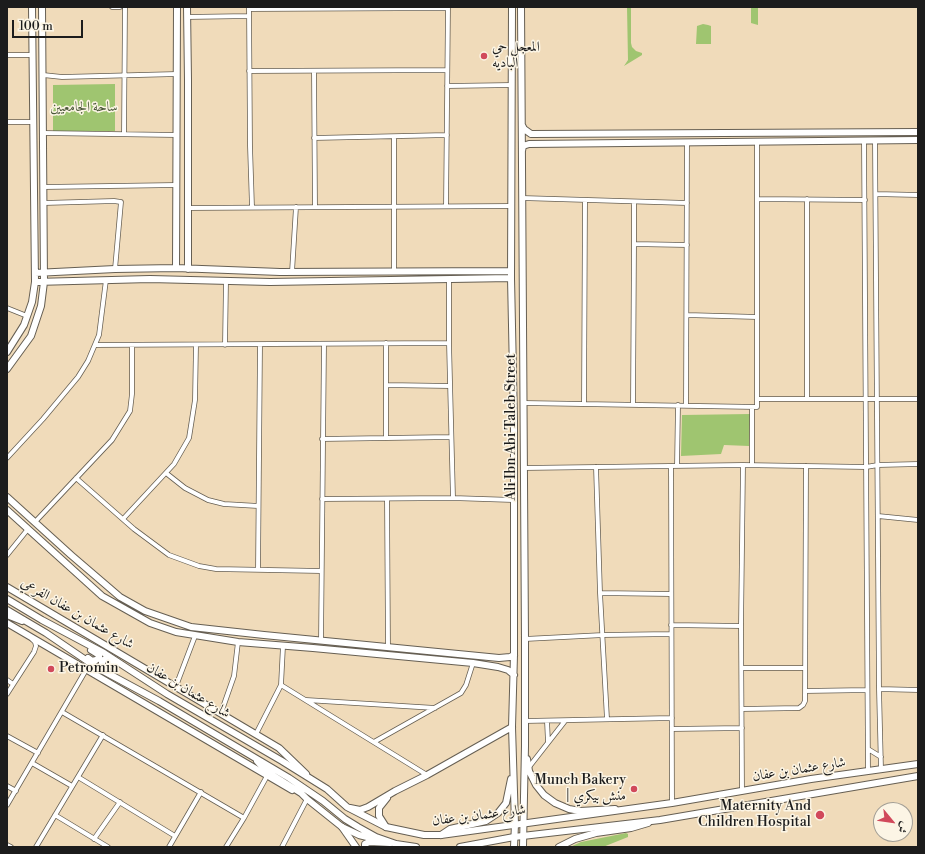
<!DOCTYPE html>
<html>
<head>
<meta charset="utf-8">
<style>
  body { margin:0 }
  #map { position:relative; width:925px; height:854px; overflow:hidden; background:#f0dbba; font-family:"Libre Bodoni",Amiri,serif }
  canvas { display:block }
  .frame { position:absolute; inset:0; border:8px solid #1c1c1c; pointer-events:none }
  .north { position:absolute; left:873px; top:802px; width:40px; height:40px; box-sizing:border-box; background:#fcf5e5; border:1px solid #a29e95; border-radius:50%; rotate:119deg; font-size:11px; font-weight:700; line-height:16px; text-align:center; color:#1c1c1c }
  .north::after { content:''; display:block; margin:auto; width:14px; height:18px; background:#d1495b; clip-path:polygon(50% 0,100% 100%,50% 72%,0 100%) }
  .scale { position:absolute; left:12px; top:20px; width:71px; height:18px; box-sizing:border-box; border:2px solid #1c1c1c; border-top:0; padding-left:5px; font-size:12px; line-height:14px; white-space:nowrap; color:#1c1c1c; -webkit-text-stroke:3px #fcf5e5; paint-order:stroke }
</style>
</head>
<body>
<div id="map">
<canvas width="925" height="854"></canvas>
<div class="frame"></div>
<div class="north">ش</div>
<div class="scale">100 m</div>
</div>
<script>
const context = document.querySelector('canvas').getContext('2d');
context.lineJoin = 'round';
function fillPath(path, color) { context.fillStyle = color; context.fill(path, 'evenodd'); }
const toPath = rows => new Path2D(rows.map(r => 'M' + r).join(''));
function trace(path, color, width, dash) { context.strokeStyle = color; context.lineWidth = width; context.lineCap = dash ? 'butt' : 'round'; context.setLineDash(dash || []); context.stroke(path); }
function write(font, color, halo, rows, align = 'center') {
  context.font = font + ' "Libre Bodoni",Amiri,serif'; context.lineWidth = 3; context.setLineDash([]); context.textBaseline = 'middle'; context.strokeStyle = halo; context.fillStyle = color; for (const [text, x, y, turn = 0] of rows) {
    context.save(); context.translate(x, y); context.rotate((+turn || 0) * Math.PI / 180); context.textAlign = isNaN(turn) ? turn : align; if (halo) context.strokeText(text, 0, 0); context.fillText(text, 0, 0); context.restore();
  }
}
fillPath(toPath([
  [627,7,631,7,631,43,632,47,636,51,642,53,642,55,624,66,628,60],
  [751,7,758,7,758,25,751,23],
  [703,24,708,25,711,26,711,44,696,44,697,26],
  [115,84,115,131,53,131,53,85],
  [750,414,749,446,724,445,721,454,681,456,682,415],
  [626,833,628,834,628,837,603,847,570,847,581,842]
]), '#9fc570');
const street = toPath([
  [112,7,120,7],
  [249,7,250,146,252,207],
  [249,9,448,8],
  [187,17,249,16],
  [7,55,32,55],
  [249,71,447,70],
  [314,71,315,207],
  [43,75,62,77,177,74],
  [447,86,512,85],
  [7,122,32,122],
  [44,133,176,135],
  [124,134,125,7],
  [314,138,447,135],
  [757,141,757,399,918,399],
  [864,141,868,771],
  [875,141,879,689,881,769],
  [44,187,176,185],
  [876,194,918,195],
  [522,198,687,203],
  [757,199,865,200],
  [807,199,807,399],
  [44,203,114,201,121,202,115,269],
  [446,206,448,7],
  [188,208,512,206],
  [634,244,634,202],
  [292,272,296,207],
  [394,272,394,137],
  [449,279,449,343,453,498],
  [7,308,27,316],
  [687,315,757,317],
  [386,343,386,438],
  [95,345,449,343],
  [225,345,226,281],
  [386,385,450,386],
  [524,403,757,407,757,399],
  [584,404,585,200],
  [633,405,634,244,687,245],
  [686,405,687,142],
  [322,439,451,437],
  [7,458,43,419,78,377,88,361,99,335,106,280],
  [752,465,752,407],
  [671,466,672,803],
  [677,466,678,405],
  [596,467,600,593,607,719],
  [524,468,743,465,866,467,878,465,918,464],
  [166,473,185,488,208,500,224,504,258,506],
  [76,478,134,529,169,555,199,566,216,569,321,571],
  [322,499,453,498,513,500],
  [387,499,388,647],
  [878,516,918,520],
  [123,519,174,464,189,438,195,400,196,345],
  [35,522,112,440,130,411,132,394,132,346],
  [7,555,28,529],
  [258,570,260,345],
  [600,593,671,594],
  [671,625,741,626],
  [525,639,603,635,671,634],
  [321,641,324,344],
  [742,668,805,668],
  [7,680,13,684],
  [281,685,427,775],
  [176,686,195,636],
  [879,689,918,690],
  [805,691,867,690],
  [7,694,34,652,36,646,35,642,32,639],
  [306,700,435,708],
  [742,709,799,708,803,705,805,701,806,466],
  [62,712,244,818],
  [221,713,234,676,238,642],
  [525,721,672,718],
  [547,721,548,742],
  [672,729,742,728],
  [256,734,281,685,283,646],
  [7,736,38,753],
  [374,742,461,693,466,685,473,663],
  [868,749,881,757],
  [32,763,72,786],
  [529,767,565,721],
  [78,777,175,836],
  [7,786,16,791],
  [742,791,741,626,743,465],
  [7,805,86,670],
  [55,815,108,847],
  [94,839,120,802],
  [7,845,11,847],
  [36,847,103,735],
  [169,847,201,792],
  [226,847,244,818,267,776],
  [282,847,307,799]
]);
const secondary = toPath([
  [187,7,188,80,188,269],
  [512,7,511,278,514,421,514,655,512,727,515,824,514,847],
  [521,7,525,639,525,746,523,847],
  [522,125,524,129,531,134,918,132],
  [522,151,523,146,529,144,918,140],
  [176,268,177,7],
  [35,273,115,269,176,268,280,272,511,271],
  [35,282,150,279,270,282,511,278],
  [7,352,24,325,32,302,35,282,32,7],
  [7,369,31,336,41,306,44,282,42,7],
  [7,497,71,555,120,597,145,611,191,627,264,635,499,658,510,657,514,655],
  [7,510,102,596,150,623,176,632,238,642,313,648,473,663,498,667,508,670,514,675],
  [7,587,279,748,306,774],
  [7,615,22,621],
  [7,623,292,790],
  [527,759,529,771,536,785,544,795,555,803,569,809,580,811,615,809],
  [350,808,360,810,368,807,395,791,427,775,512,727],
  [342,827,356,847],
  [386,827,379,816,379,808,387,798],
  [441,835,450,829,486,821,498,813,506,803,511,779],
  [365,847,365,844,369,842,390,843],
  [559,847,575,839,596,833,631,828,648,823]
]);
const primary = toPath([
  [7,599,42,620,104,653,167,694,282,761,327,789,347,807,386,827,424,835,441,835,672,803,811,779,918,764],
  [7,610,46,633,96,667,159,701,289,778,323,801,345,819,358,827,376,837,396,844,416,847],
  [88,658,92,661,96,660,99,658,99,655,91,650],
  [107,670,103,668,102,664,102,661,105,659,114,663],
  [257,761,266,771,301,793,307,799,342,827,359,835,375,839],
  [460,847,514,837,660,820,918,776]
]);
trace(street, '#665f53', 5.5);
trace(secondary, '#665f53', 8);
trace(primary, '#665f53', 8);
trace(street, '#fff', 4);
trace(secondary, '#fff', 6);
trace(primary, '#fff', 6);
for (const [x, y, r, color] of [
  [484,56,4,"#d1495b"],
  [51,669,4,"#d1495b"],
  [634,789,4,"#d1495b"],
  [820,815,5,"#d1495b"]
]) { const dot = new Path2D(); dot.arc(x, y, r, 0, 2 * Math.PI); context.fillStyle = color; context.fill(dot); trace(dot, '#fcf5e5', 1.5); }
write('14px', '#1c1c1c', '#fcf5e5', [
  ["المعجل حي",492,48],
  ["الباديه",492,64],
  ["Petromin",59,669],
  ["Munch Bakery",626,781,"right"],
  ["| منش بيكري",626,797,"right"],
  ["Maternity And",811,807,"right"],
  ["Children Hospital",811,823,"right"]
], 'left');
write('14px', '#4a5739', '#fcf5e5', [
  ["ساحة الجامعيين",84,108]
]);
write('14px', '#1c1c1c', '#fcf5e5', [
  ["Ali Ibn Abi Taleb Street",512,427,-90],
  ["شارع عثمان بن عفان الفرعي",77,614,30],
  ["شارع عثمان بن عفان",188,691,31],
  ["شارع عثمان بن عفان",799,770,-9],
  ["شارع عثمان بن عفان",479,816,-7]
]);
</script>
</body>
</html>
